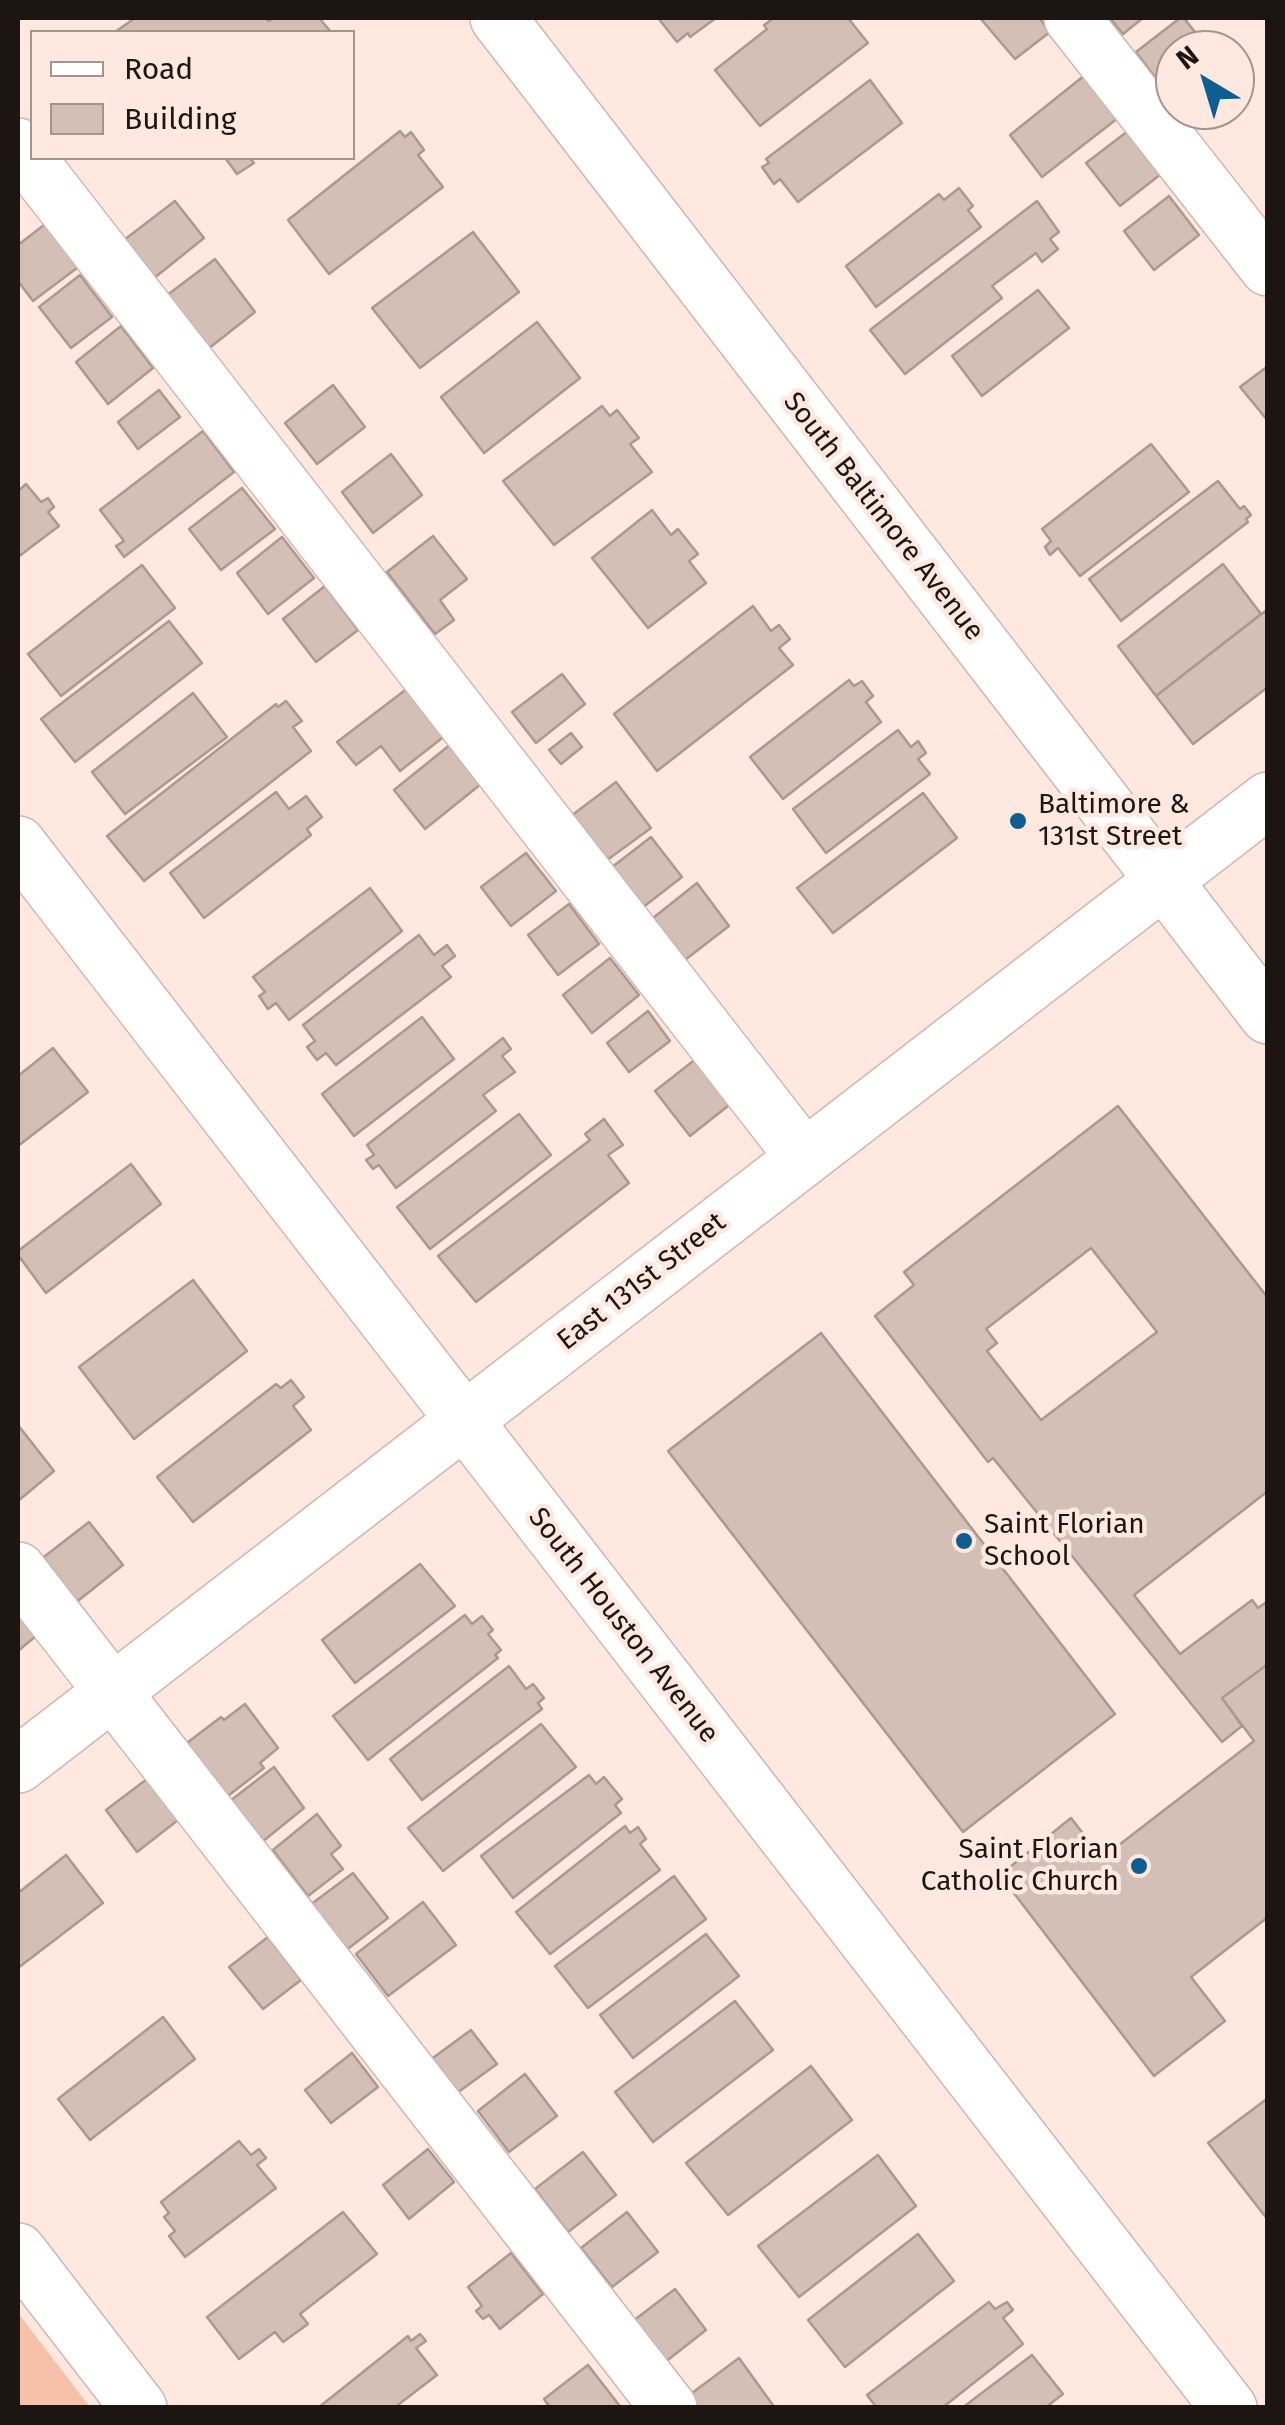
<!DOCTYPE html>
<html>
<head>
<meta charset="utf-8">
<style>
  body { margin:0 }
  #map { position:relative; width:1285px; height:2425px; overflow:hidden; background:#fee8df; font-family:"Fira Sans",sans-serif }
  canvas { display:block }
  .frame { position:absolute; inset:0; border:20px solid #1c1512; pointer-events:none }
  .legend { position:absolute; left:30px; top:30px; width:325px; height:130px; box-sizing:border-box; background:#fee8df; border:2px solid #a4948d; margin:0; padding:12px 18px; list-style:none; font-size:30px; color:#1c1512 }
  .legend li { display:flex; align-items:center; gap:20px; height:50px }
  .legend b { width:50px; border:2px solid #a4948d }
  .north { position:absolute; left:1155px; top:30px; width:100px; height:100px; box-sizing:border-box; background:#fee8df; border:2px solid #a4948d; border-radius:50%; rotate:322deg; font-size:28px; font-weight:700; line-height:40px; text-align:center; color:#1c1512 }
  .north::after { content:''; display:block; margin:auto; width:35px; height:45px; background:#0f5e91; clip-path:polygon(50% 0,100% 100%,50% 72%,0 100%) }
</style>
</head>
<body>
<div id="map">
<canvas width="1285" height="2425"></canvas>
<div class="frame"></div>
<ul class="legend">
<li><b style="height:12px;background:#fff"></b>Road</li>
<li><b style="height:28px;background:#d4bfb6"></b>Building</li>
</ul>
<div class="north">N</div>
</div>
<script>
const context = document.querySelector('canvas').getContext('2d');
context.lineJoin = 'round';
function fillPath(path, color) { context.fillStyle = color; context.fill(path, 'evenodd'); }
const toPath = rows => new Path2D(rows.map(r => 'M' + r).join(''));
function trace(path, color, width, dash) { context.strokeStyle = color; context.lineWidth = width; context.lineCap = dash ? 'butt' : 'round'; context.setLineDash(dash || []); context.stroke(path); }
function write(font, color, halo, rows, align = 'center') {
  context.font = font + ' "Fira Sans",sans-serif'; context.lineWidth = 9; context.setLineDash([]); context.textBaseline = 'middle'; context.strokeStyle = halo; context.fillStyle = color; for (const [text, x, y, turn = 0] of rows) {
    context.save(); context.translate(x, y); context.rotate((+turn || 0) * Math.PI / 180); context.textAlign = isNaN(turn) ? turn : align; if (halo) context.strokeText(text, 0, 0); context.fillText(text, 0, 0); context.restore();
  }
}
fillPath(toPath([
  [18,2313,90,2407,18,2407]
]), '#f7c0a8');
const building = toPath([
  [135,18,265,18,269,21,274,18,319,18,331,32,115,32,135,18],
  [658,18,716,18,690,37,688,33,677,42,658,18],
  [774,18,848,18,868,43,760,126,715,70,767,29,764,25,774,18],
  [980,18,1039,18,1050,32,1015,59,980,18],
  [1110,18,1143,18,1123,34,1110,18],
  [1180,18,1184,18,1209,50,1175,50,1175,84,1166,92,1136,52,1180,18],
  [1085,75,1118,118,1042,177,1010,135,1085,75],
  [870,80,902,123,798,202,780,179,774,184,762,167,769,163,766,159,870,80],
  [400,131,405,137,411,132,424,150,418,155,443,187,329,274,288,220,400,131],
  [1128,131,1161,174,1120,206,1086,163,1128,131],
  [228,158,250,158,254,163,237,174,226,159,228,158],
  [959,188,973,206,968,210,981,227,876,307,846,266,939,194,944,200,959,188],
  [1169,196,1199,235,1154,270,1124,231,1169,196],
  [175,201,204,238,153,279,124,240,175,201],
  [1037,201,1059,232,1050,239,1058,249,1042,262,1036,253,992,286,1002,298,905,374,870,330,1037,201],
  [48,222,81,265,33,301,18,281,18,245,48,222],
  [473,232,519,292,420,368,372,308,473,232],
  [215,259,255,312,208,349,166,296,215,259],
  [80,275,112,317,71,348,39,307,80,275],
  [1038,290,1069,328,982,396,952,356,1038,290],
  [537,322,580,378,484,453,441,397,537,322],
  [121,326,153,368,108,404,76,362,121,326],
  [1268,366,1268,421,1240,387,1268,366],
  [333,385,365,427,317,464,285,423,333,385],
  [159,390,180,417,138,449,118,422,159,390],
  [602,406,610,416,617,410,639,438,630,444,652,472,554,545,503,481,602,406],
  [203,431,234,472,124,557,116,546,124,541,100,510,203,431],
  [1151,444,1189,492,1080,576,1058,548,1050,555,1045,547,1051,541,1042,529,1151,444],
  [391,454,422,495,373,533,342,492,391,454],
  [1218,481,1240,509,1244,506,1251,515,1246,519,1248,522,1121,621,1089,579,1218,481],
  [26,484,41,502,48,498,54,507,48,512,59,526,18,557,18,491,26,484],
  [242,488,275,529,221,570,189,529,242,488],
  [652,510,671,535,678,529,698,554,689,561,706,583,648,628,592,558,652,510],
  [433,536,467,579,440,600,454,620,435,634,387,572,433,536],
  [282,537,314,578,268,614,237,573,282,537],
  [1223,564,1261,614,1156,696,1118,646,1223,564],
  [142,565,175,608,61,696,28,654,142,565],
  [325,586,358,630,316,662,283,619,325,586],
  [753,606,771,631,779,625,790,639,779,648,793,665,657,771,614,714,753,606],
  [1268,609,1268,687,1193,744,1156,696,1268,609],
  [169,621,202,663,75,762,41,719,169,621],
  [562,674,585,704,536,743,512,712,562,674],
  [849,680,854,686,862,681,873,696,866,702,881,722,783,799,750,757,849,680],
  [408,688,446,735,400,771,381,746,356,765,337,742,408,688],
  [193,693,227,737,125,814,92,772,193,693],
  [286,701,302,721,293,727,311,751,144,881,107,836,276,704,278,707,286,701],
  [898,730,911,747,918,741,926,753,918,759,930,774,826,853,793,809,898,730],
  [571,733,582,747,561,764,549,750,571,733],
  [451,744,481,784,425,829,394,790,451,744],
  [616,782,651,828,603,863,567,819,616,782],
  [276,792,289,809,306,796,322,817,307,829,311,835,204,918,170,873,276,792],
  [923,793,957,838,833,933,797,888,923,793],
  [651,837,682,877,642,908,611,868,651,837],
  [526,853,556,891,511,926,481,887,526,853],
  [697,883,729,926,685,960,653,918,697,883],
  [370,888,402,931,289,1020,276,1003,268,1009,259,996,265,992,253,977,370,888],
  [569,904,599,944,558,975,528,935,569,904],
  [419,935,434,955,447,945,455,956,442,966,451,977,336,1065,326,1053,317,1060,307,1047,315,1041,303,1025,419,935],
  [610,958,639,995,592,1033,563,995,610,958],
  [648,1011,670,1041,629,1072,607,1043,648,1011],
  [422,1017,454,1059,354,1136,322,1094,422,1017],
  [503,1038,511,1049,502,1056,515,1072,483,1095,496,1111,396,1188,379,1165,373,1169,366,1160,374,1155,367,1145,503,1038],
  [53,1048,88,1092,18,1146,18,1076,53,1048],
  [697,1058,733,1102,690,1136,655,1091,697,1058],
  [1118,1106,1268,1298,1268,1491,1134,1595,1180,1654,1252,1600,1258,1608,1268,1601,1268,1664,1222,1698,1242,1726,1222,1742,993,1458,988,1462,875,1316,914,1285,904,1272,1118,1106],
  [1091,1248,1157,1332,1041,1420,987,1351,997,1343,986,1329,1091,1248],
  [519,1114,551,1155,430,1249,397,1207,519,1114],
  [604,1119,623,1145,608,1155,629,1183,476,1302,438,1256,590,1140,585,1134,604,1119],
  [131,1164,161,1204,46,1293,18,1255,18,1251,131,1164],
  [193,1280,247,1351,134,1439,79,1367,193,1280],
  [821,1333,1115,1714,963,1832,668,1451,821,1333],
  [291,1380,304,1397,293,1406,311,1430,193,1522,157,1477,276,1384,281,1388,291,1380],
  [18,1425,54,1471,18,1501,18,1425],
  [89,1522,123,1565,74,1604,40,1560,89,1522],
  [420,1564,455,1606,355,1683,322,1640,420,1564],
  [18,1613,36,1636,18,1651,18,1613],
  [465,1615,472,1624,482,1616,493,1630,488,1634,501,1650,495,1655,498,1658,368,1760,333,1716,465,1615],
  [1268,1664,1268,1917,1191,1977,1225,2021,1154,2076,1000,1875,1071,1818,1102,1858,1254,1741,1222,1698,1268,1664],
  [509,1666,526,1689,533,1684,544,1698,538,1703,542,1709,422,1800,390,1759,509,1666],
  [245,1704,278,1748,260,1763,264,1768,224,1799,183,1746,221,1717,224,1720,245,1704],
  [541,1724,576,1767,443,1871,408,1828,541,1724],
  [274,1767,304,1808,262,1842,230,1801,274,1767],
  [589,1775,596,1784,604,1777,622,1799,615,1805,621,1813,513,1898,481,1856,589,1775],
  [147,1779,178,1820,137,1852,106,1810,147,1779],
  [317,1814,341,1846,331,1854,343,1869,308,1896,273,1850,317,1814],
  [625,1826,630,1833,638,1827,646,1839,640,1844,660,1870,550,1954,516,1912,625,1826],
  [66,1855,103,1903,18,1968,18,1893,66,1855],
  [353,1873,388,1918,345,1951,310,1905,353,1873],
  [674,1876,706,1919,588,2008,555,1966,674,1876],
  [423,1902,456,1945,388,1996,356,1954,423,1902],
  [706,1934,739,1976,633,2058,600,2015,706,1934],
  [268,1937,301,1980,263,2009,229,1967,268,1937],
  [735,2001,773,2050,653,2142,615,2092,735,2001],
  [163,2017,195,2059,90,2140,58,2099,163,2017],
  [471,2030,497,2064,457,2093,430,2060,471,2030],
  [352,2053,378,2087,331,2123,305,2090,352,2053],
  [811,2066,852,2120,728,2215,686,2163,811,2066],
  [525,2074,557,2116,509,2152,478,2111,525,2074],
  [1268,2098,1268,2220,1208,2143,1268,2098],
  [239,2141,251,2155,259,2149,266,2158,257,2165,276,2188,185,2257,169,2236,175,2231,164,2217,169,2213,161,2202,239,2141],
  [428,2149,454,2182,409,2219,383,2185,428,2149],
  [583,2152,616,2195,568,2232,535,2189,583,2152],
  [878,2155,916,2206,799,2297,758,2246,878,2155],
  [343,2212,377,2254,300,2314,308,2324,283,2342,275,2332,239,2359,207,2317,343,2212],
  [627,2212,658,2252,612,2287,581,2248,627,2212],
  [918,2234,954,2281,845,2367,808,2320,918,2234],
  [511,2253,543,2294,500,2329,489,2315,483,2319,476,2311,482,2306,468,2287,511,2253],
  [675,2289,706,2330,664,2363,633,2321,675,2289],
  [989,2302,995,2309,1007,2302,1013,2310,1003,2318,1023,2344,942,2408,877,2408,867,2395,989,2302],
  [420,2334,426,2341,416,2348,437,2375,394,2408,318,2408,408,2336,411,2341,420,2334],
  [1032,2355,1063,2394,1045,2408,962,2408,1032,2355],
  [739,2358,775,2408,697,2408,688,2396,739,2358],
  [588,2365,619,2405,616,2408,550,2408,544,2399,588,2365]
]);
fillPath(building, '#d4bfb6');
trace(building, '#ac988f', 2.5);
const minor = toPath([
  [498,18,1268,1016],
  [1072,18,1268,268],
  [18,146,804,1157],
  [18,844,1229,2408],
  [18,1570,669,2408],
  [18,1765,1268,800],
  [18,2251,139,2408]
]);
trace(minor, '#cdb8af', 58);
trace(minor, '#fff', 55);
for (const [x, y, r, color] of [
  [1018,821,10,"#0f5e91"],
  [964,1541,10,"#0f5e91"],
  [1139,1866,10,"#0f5e91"]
]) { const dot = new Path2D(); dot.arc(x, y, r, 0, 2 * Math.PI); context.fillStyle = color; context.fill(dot); trace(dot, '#fee8df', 4); }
write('28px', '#1c1512', '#fee8df', [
  ["South Baltimore Avenue",883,517,52],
  ["East 131st Street",642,1282,-38],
  ["South Houston Avenue",623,1626,52]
]);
write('28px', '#1c1512', '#fee8df', [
  ["Baltimore &",1038,805],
  ["131st Street",1038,837],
  ["Saint Florian",984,1525],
  ["School",984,1557],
  ["Saint Florian",1119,1850,"right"],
  ["Catholic Church",1119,1882,"right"]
], 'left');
</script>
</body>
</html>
